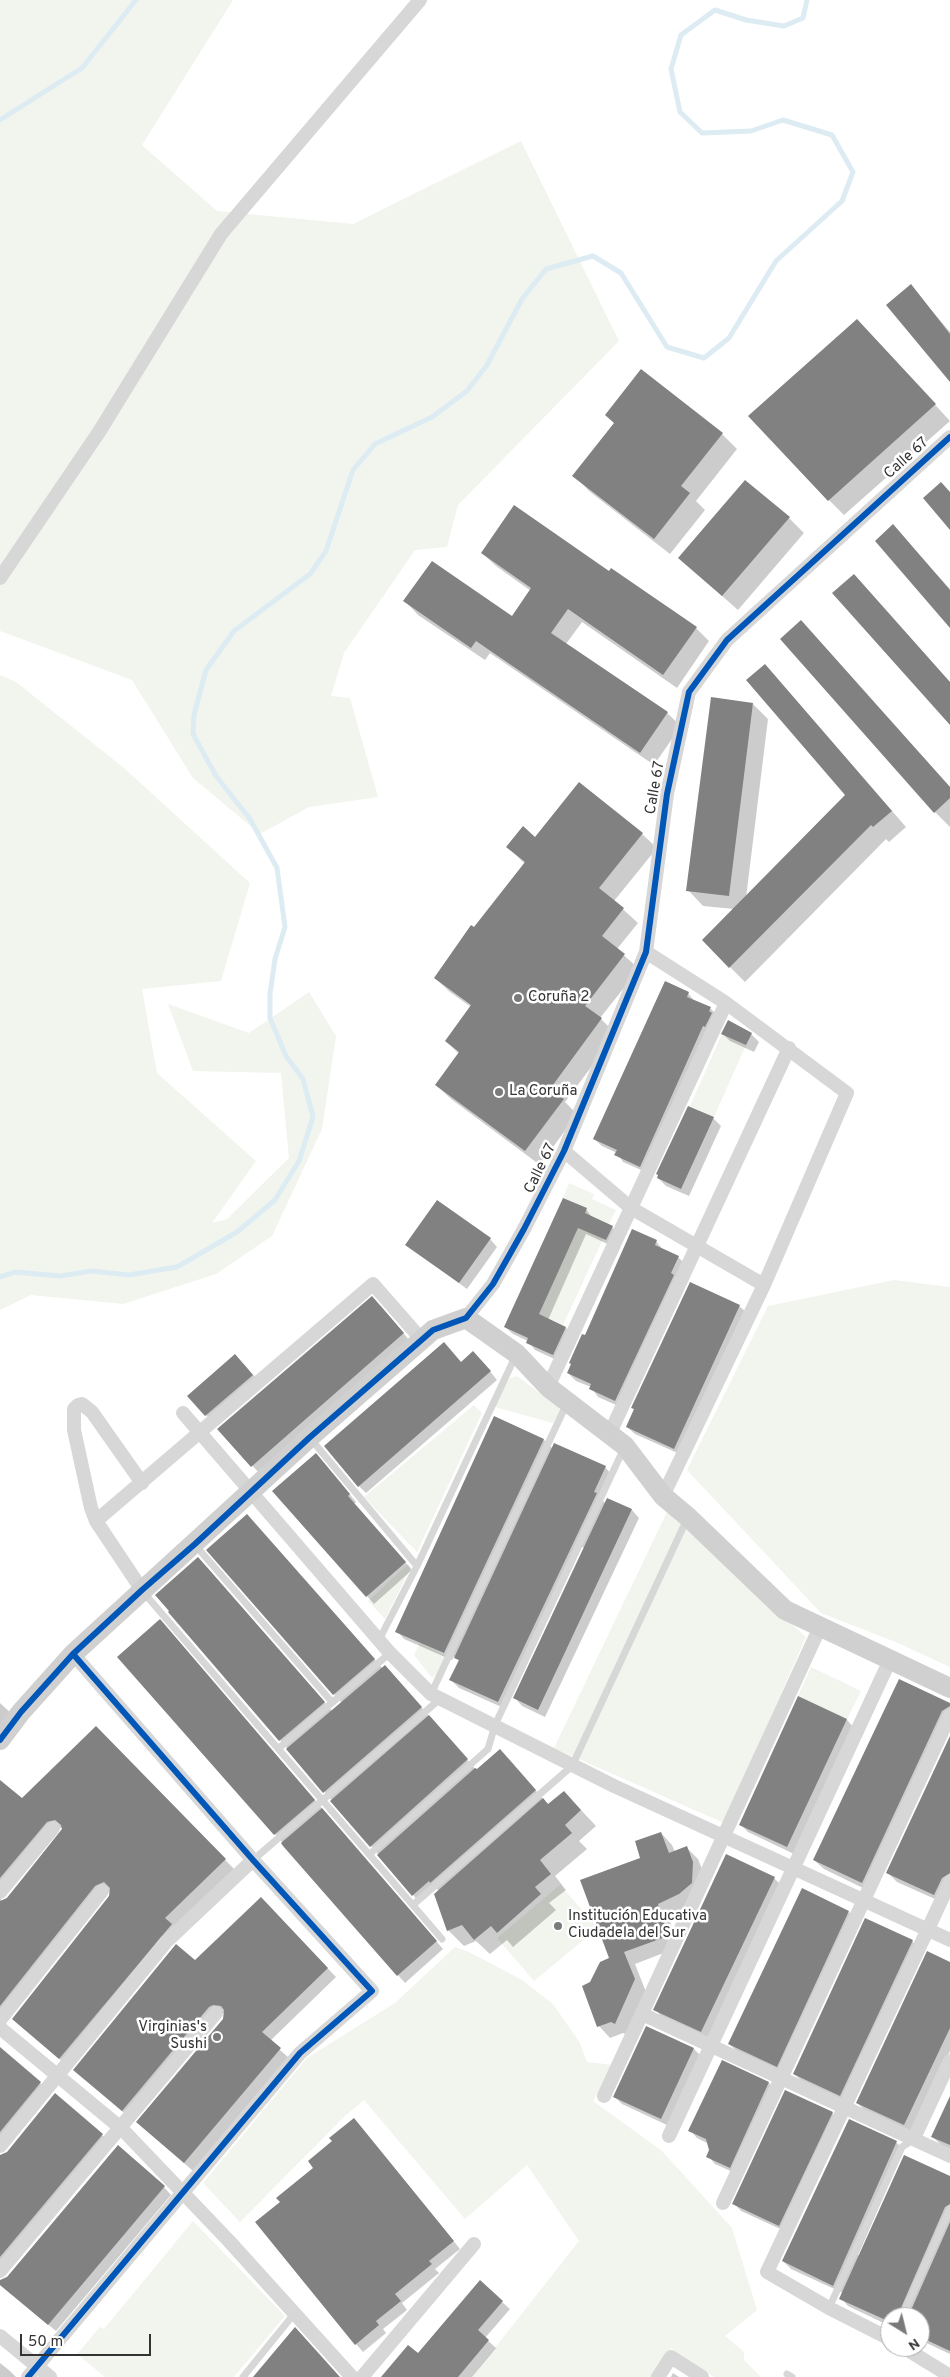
<!DOCTYPE html>
<html>
<head>
<meta charset="utf-8">
<style>
  body { margin:0 }
  #map { position:relative; width:950px; height:2377px; overflow:hidden; background:#fff; font-family:Overpass,sans-serif }
  canvas { display:block }
  .north { position:absolute; left:880px; top:2307px; width:50px; height:50px; box-sizing:border-box; background:#fff; border:1px solid #adadad; border-radius:50%; rotate:144deg; font-size:14px; font-weight:700; line-height:20px; text-align:center; color:#333 }
  .north::after { content:''; display:block; margin:auto; width:18px; height:22px; background:#7a7a7a; clip-path:polygon(50% 0,100% 100%,50% 72%,0 100%) }
  .scale { position:absolute; left:20px; top:2334px; width:131px; height:22px; box-sizing:border-box; border:2px solid #333; border-top:0; padding-left:6px; font-size:15px; line-height:18px; white-space:nowrap; color:#333; -webkit-text-stroke:4px #fff; paint-order:stroke }
</style>
</head>
<body>
<div id="map">
<canvas width="950" height="2377"></canvas>
<div class="north">N</div>
<div class="scale">50 m</div>
</div>
<script>
const context = document.querySelector('canvas').getContext('2d');
context.lineJoin = 'round';
function fillPath(path, color) { context.fillStyle = color; context.fill(path, 'evenodd'); }
const toPath = rows => new Path2D(rows.map(r => 'M' + r).join(''));
function trace(path, color, width, dash) { context.strokeStyle = color; context.lineWidth = width; context.lineCap = dash ? 'butt' : 'round'; context.setLineDash(dash || []); context.stroke(path); }
function write(font, color, halo, rows, align = 'center') {
  context.font = font + ' Overpass,sans-serif'; context.lineWidth = 5; context.setLineDash([]); context.textBaseline = 'middle'; context.strokeStyle = halo; context.fillStyle = color; for (const [text, x, y, turn = 0] of rows) {
    context.save(); context.translate(x, y); context.rotate((+turn || 0) * Math.PI / 180); context.textAlign = isNaN(turn) ? turn : align; if (halo) context.strokeText(text, 0, 0); context.fillText(text, 0, 0); context.restore();
  }
}
fillPath(toPath([
  [0,0,233,0,142,145,217,211,353,224,521,141,619,341,458,505,447,547,415,550,344,653,331,696,350,698,378,797,309,807,260,834,193,778,132,680,0,631],
  [0,675,16,682,124,768,250,883,221,981,142,989,157,1073,256,1161,212,1223,227,1219,289,1158,281,1073,193,1071,168,1004,249,1033,309,992,336,1036,322,1129,272,1236,216,1274,123,1304,31,1295,0,1310],
  [722,1034,746,1045,714,1117,690,1106],
  [569,1183,594,1194,592,1199,616,1210,609,1224,585,1213,587,1208,563,1198],
  [578,1228,603,1239,563,1325,539,1314,554,1280,530,1269,537,1255,561,1266],
  [894,1280,950,1287,950,1667,898,1643,821,1613,687,1470,768,1306],
  [517,1376,558,1407,560,1411,553,1423,495,1407,508,1379],
  [474,1405,482,1413,417,1552,364,1497],
  [667,1512,806,1637,724,1823,554,1748],
  [408,1564,411,1567,385,1619,368,1601],
  [420,1643,446,1656,436,1675,432,1678,414,1655],
  [811,1667,861,1691,847,1719,798,1696],
  [560,1885,598,1928,534,1981,497,1938],
  [455,1947,469,1952,522,1980,553,2004,580,2043,587,2062,614,2065,593,2101,662,2151,732,2228,757,2310,725,2336,744,2352,744,2360,761,2377,714,2377,671,2348,652,2377,472,2377,579,2241,527,2165,465,2219,364,2100,345,2116,240,2222,203,2183,307,2058,395,2003],
  [193,2221,285,2316,234,2377,105,2377,77,2354,100,2327,104,2329]
]), '#f1f5ed');
fillPath(toPath([
  [911,286,950,332,950,380],
  [872,336,950,421,844,515,829,500],
  [722,434,737,449,696,501,705,510,670,554,589,491,574,475],
  [789,518,804,533,738,610,679,558],
  [893,526,950,589,950,626],
  [482,553,609,573,696,628,709,641,677,688,582,622,566,644,667,713,681,726,654,765,490,653,485,660,418,615,405,601,513,618,531,591,496,566],
  [801,622,950,787,950,827,935,812],
  [765,665,906,827,889,842,886,839,745,982,703,940,734,909,703,906,688,890,753,704,768,719,746,898,847,795],
  [642,834,657,848,614,901,638,923,617,949,639,969,600,1018,616,1034,565,1102,577,1114,540,1165,451,1099,436,1085,459,1054,446,1041,471,1007,450,992,435,978,525,864,508,847,536,838],
  [688,993,695,1002,710,1008,718,1016,648,1173,623,1162,617,1153,602,1146,594,1139],
  [723,1034,751,1034,759,1042,754,1052,730,1041],
  [713,1118,721,1126,689,1196,666,1186,658,1178],
  [586,1209,593,1219,612,1227,620,1235,614,1247,586,1234,548,1320,566,1328,573,1335,561,1362,535,1350,528,1341,513,1334,505,1327],
  [490,1239,497,1247,467,1289,407,1245],
  [656,1241,663,1250,678,1257,686,1265,623,1408,598,1397,591,1387,576,1381,568,1373,585,1336],
  [380,1305,410,1341,260,1474,219,1429],
  [739,1306,747,1313,682,1455,635,1434,627,1427,635,1410,633,1408],
  [451,1351,462,1363,481,1360,497,1380,366,1493,359,1486],
  [243,1363,260,1383,213,1422,206,1415],
  [494,1417,544,1440,553,1449,605,1467,612,1475,601,1499,605,1503,607,1499,632,1510,639,1518,545,1717,522,1706,515,1698,585,1548,582,1547,506,1709,459,1688,451,1680,459,1661,454,1656,452,1660,404,1639,397,1631],
  [323,1462,356,1502,354,1504,412,1570,374,1604,367,1596],
  [254,1523,383,1669,392,1674,477,1771,508,1758,549,1806,564,1792,596,1826,579,1841,587,1849,555,1876,566,1890,549,1903,556,1910,513,1947,507,1940,490,1954,476,1941,464,1946,448,1930,439,1891,436,1888,420,1903,280,1740,206,1566,332,1711,342,1703,334,1694],
  [167,1628,443,1949,405,1983,275,1834],
  [899,1681,950,1704,950,1723,871,1892,824,1869,814,1860],
  [799,1698,847,1720,854,1728,794,1854,748,1832,740,1824],
  [0,1703,13,1715,0,1729],
  [96,1728,234,1869,173,1927,69,2067,13,2019,110,1897,113,1890,104,1894,0,2010,0,1782,22,1800],
  [60,1828,62,1828,61,1834,3,1902,1,1902,2,1895],
  [950,1739,950,1891,944,1903,897,1882,888,1873],
  [661,1833,672,1845,675,1852,687,1848,698,1859,704,1874,691,1905,668,1916,679,1947,635,1964,646,1992,627,2035,623,2033,610,2038,599,2026,591,1983,610,1959,642,1858],
  [774,1878,782,1886,709,2038,662,2017,655,2009],
  [269,1907,336,1977,270,2041,289,2058,193,2171,137,2122,224,2019,225,2013,223,2013,131,2119,74,2070,195,1961],
  [849,1912,856,1919,785,2073,737,2051,729,2044],
  [912,1941,920,1949,848,2102,802,2081,794,2074],
  [950,1963,950,2051,912,2132,865,2110,857,2103],
  [647,2027,694,2049,701,2056,669,2126,622,2104,615,2097],
  [0,2049,48,2090,0,2149],
  [722,2062,769,2083,776,2091,737,2174,715,2164,708,2156,711,2150,709,2144,697,2138,690,2130],
  [55,2095,110,2142,0,2274,0,2156,8,2153],
  [950,2099,950,2150,942,2146,932,2136],
  [832,2113,839,2120,787,2232,741,2211,734,2203],
  [849,2121,897,2143,904,2150,858,2255,860,2256,950,2178,950,2354,920,2340,920,2317,890,2317,890,2326,848,2306,841,2298,843,2293,791,2269,783,2261],
  [361,2127,460,2249,435,2269,439,2273,402,2303,407,2310,383,2329,386,2333,363,2352,356,2344,281,2202,315,2169,334,2141],
  [164,2187,171,2195,56,2331,0,2285,0,2281],
  [502,2302,510,2309,485,2338,496,2348,472,2377,383,2377],
  [0,2363,10,2371,16,2377,0,2377],
  [673,2373,679,2377,671,2377]
]), '#0003');
trace(toPath([
  [0,120,82,68,136,0],
  [0,1277,15,1272,60,1276,91,1271,129,1275,177,1267,237,1232,275,1200,299,1161,313,1117,303,1079,286,1056,270,1018,270,994,275,959,285,927,277,868,250,819,216,776,193,734,194,715,206,670,234,631,310,574,326,551,353,470,375,444,432,417,467,391,487,365,522,299,546,269,593,256,621,273,667,347,704,358,729,338,776,261,842,201,853,172,832,135,783,120,751,131,702,133,680,112,671,69,681,35,715,10,746,20,784,26,803,18,807,0]
]), '#ddebf3', 5);
fillPath(toPath([
  [911,284,950,334,950,382,886,305],
  [857,319,936,404,828,501,748,416],
  [641,369,723,433,681,486,690,493,654,539,572,476,614,423,605,415],
  [745,480,790,517,722,596,678,558],
  [941,482,950,492,950,530,923,498],
  [514,505,609,571,611,568,697,627,663,675,568,609,551,633,668,712,640,753,476,641,471,648,403,601,432,561,512,616,531,588,481,553],
  [893,524,950,590,950,628,875,541],
  [854,574,950,682,950,725,832,593],
  [801,620,950,787,950,798,934,813,780,639],
  [765,664,892,811,873,827,871,825,729,968,702,940,845,795,746,680],
  [711,697,753,703,729,896,686,891],
  [579,782,643,833,599,888,624,908,602,936,625,954,585,1006,602,1018,550,1089,564,1099,525,1151,435,1085,459,1052,445,1041,471,1005,434,978,471,925,474,927,525,862,506,847,523,826,535,837],
  [665,981,689,992,687,997,711,1007,709,1011,712,1013,705,1027,703,1026,640,1167,614,1155,617,1150,593,1139],
  [728,1020,752,1033,746,1045,721,1034],
  [688,1106,714,1117,681,1189,657,1178,658,1175,656,1174],
  [563,1198,587,1208,585,1213,613,1226,606,1240,578,1228,539,1314,566,1327,553,1355,526,1343,528,1338,504,1327],
  [437,1200,491,1238,459,1283,405,1245],
  [632,1229,657,1240,655,1245,679,1256,671,1273,674,1275,615,1401,589,1389,591,1384,567,1373,571,1364,569,1363,582,1334,585,1335],
  [690,1282,740,1305,674,1449,626,1427,634,1409,631,1408],
  [372,1296,404,1333,251,1467,217,1429],
  [444,1342,461,1362,473,1351,491,1371,358,1487,324,1446],
  [235,1354,253,1375,205,1416,187,1396],
  [494,1416,544,1439,444,1653,395,1632],
  [554,1443,606,1466,594,1492,597,1493,498,1702,449,1680,459,1660,454,1658],
  [316,1453,350,1494,348,1496,406,1562,366,1597,272,1491],
  [607,1498,632,1509,538,1710,513,1698],
  [247,1514,375,1659,333,1695,206,1550],
  [198,1557,325,1702,279,1741,168,1612,169,1611,155,1595],
  [160,1619,315,1800,274,1835,117,1657],
  [385,1665,422,1707,323,1793,286,1749],
  [899,1679,950,1703,950,1706,942,1711,862,1883,813,1860],
  [798,1696,847,1719,787,1847,739,1825],
  [429,1715,468,1759,370,1847,330,1801],
  [96,1726,226,1859,165,1918,172,1924,59,2059,12,2019,109,1896,110,1888,104,1882,95,1886,0,2006,0,1901,7,1898,62,1829,61,1825,55,1820,47,1822,0,1878,0,1780,22,1798],
  [950,1736,950,1873,942,1878,934,1895,886,1873],
  [500,1749,536,1790,430,1883,429,1881,412,1896,377,1855,475,1768,477,1769],
  [564,1791,581,1810,565,1825,572,1833,540,1860,551,1874,535,1887,541,1894,497,1933,491,1926,474,1940,462,1925,447,1931,434,1894,543,1798,548,1804],
  [322,1808,437,1941,397,1976,283,1846,281,1843],
  [661,1832,669,1853,687,1846,693,1862,692,1883,679,1894,658,1904,668,1936,624,1952,635,1979,615,2024,611,2022,597,2027,582,1986,590,1982,600,1962,609,1958,580,1880,640,1858,635,1841],
  [726,1854,775,1877,701,2032,653,2010],
  [802,1888,849,1911,777,2067,728,2044],
  [261,1897,328,1968,262,2032,281,2048,184,2163,136,2122,223,2019,224,2010,221,2006,213,2005,209,2007,122,2111,73,2070,176,1944,195,1960],
  [865,1918,913,1940,840,2096,793,2074],
  [927,1951,950,1962,950,2028,904,2125,856,2103],
  [646,2026,694,2048,661,2119,613,2097],
  [0,2047,41,2082,0,2132],
  [722,2060,769,2082,730,2168,706,2157,709,2150,706,2139,688,2131],
  [785,2090,833,2112,779,2226,732,2204],
  [55,2093,103,2134,0,2257,0,2155,7,2152],
  [950,2096,950,2145,931,2137],
  [354,2118,454,2241,429,2261,432,2264,395,2294,401,2301,376,2321,379,2325,355,2345,255,2222,280,2202,276,2198,313,2168,308,2161,332,2141,329,2138],
  [849,2119,897,2141,833,2286,782,2261],
  [118,2145,165,2186,48,2325,0,2285,0,2280,7,2277],
  [904,2155,950,2176,950,2204,945,2207,897,2317,890,2317,888,2321,839,2299],
  [950,2222,950,2351,920,2337,920,2317,908,2317],
  [480,2280,503,2301,478,2330,489,2340,458,2377,381,2377,408,2345,418,2353],
  [295,2327,340,2377,253,2377]
]), '#818181');
trace(toPath([
  [310,1438,417,1566],
  [195,1545,332,1702],
  [144,1593,442,1939],
  [379,1640,417,1566,515,1357],
  [431,1694,567,1403],
  [279,1748,390,1653],
  [371,1853,488,1749,495,1725,624,1448],
  [253,1860,440,1699],
  [414,1904,572,1766,687,1519],
  [829,2308,902,2147,914,2139],
  [902,2317,950,2209],
  [787,2374,792,2377],
  [243,2377,294,2314]
]), '#d7d7d7', 7);
trace(toPath([
  [0,578,99,432,221,234,420,0],
  [646,952,726,1003,847,1093,764,1285,663,1496],
  [564,1151,631,1208,764,1285],
  [466,1318,493,1284,524,1229,564,1151,646,952,667,794,689,692,727,640,950,437],
  [548,1387,726,1003],
  [183,1413,390,1653,431,1694,614,1786,950,1940],
  [609,1435,789,1048],
  [96,1521,373,1284,422,1340],
  [142,1590,96,1521,91,1508,74,1430,74,1409,78,1405,82,1404,92,1412,142,1483],
  [0,1892,53,1828],
  [642,2014,950,2156],
  [0,2020,102,1891],
  [0,2028,122,2129,229,2241,352,2377],
  [604,2096,820,1627],
  [669,2136,890,1660],
  [914,2138,950,2061],
  [0,2146,166,1942,253,1860],
  [723,2203,950,1715],
  [0,2271,216,2013],
  [0,2336,50,2377],
  [890,2339,829,2308,767,2272,950,1882],
  [903,2347,950,2376],
  [28,2377,300,2053,372,1991,253,1860,73,1654],
  [362,2377,474,2244],
  [658,2377,671,2357,702,2377]
]), '#d7d7d7', 14);
trace(toPath([
  [0,1740,21,1712,73,1654,309,1438,433,1330,466,1318,517,1354,548,1387,625,1446,663,1496,688,1517,785,1610,950,1688]
]), '#d0d0d0', 20);
trace(toPath([
  [0,1740,21,1712,73,1654,142,1590,195,1544,309,1438,433,1330,466,1318,493,1284,524,1229,564,1151,646,952,667,794,689,692,727,640,950,437],
  [28,2377,300,2053,372,1991,253,1860,73,1654]
]), '#0057b8', 6);
for (const [x, y, r, color] of [
  [518,998,5,"#7a7a7a"],
  [499,1092,5,"#7a7a7a"],
  [558,1926,5,"#7a7a7a"],
  [217,2037,5,"#7a7a7a"]
]) { const dot = new Path2D(); dot.arc(x, y, r, 0, 2 * Math.PI); context.fillStyle = color; context.fill(dot); trace(dot, '#fff', 2); }
write('15px', '#333', '#fff', [
  ["Calle 67",907,459,-42],
  ["Calle 67",656,788,-80],
  ["Calle 67",541,1169,-64]
]);
write('15px', '#333', '#fff', [
  ["Coruña 2",528,998],
  ["La Coruña",509,1092],
  ["Institución Educativa",568,1917],
  ["Ciudadela del Sur",568,1934],
  ["Virginias's",207,2028,"right"],
  ["Sushi",207,2045,"right"]
], 'left');
</script>
</body>
</html>
